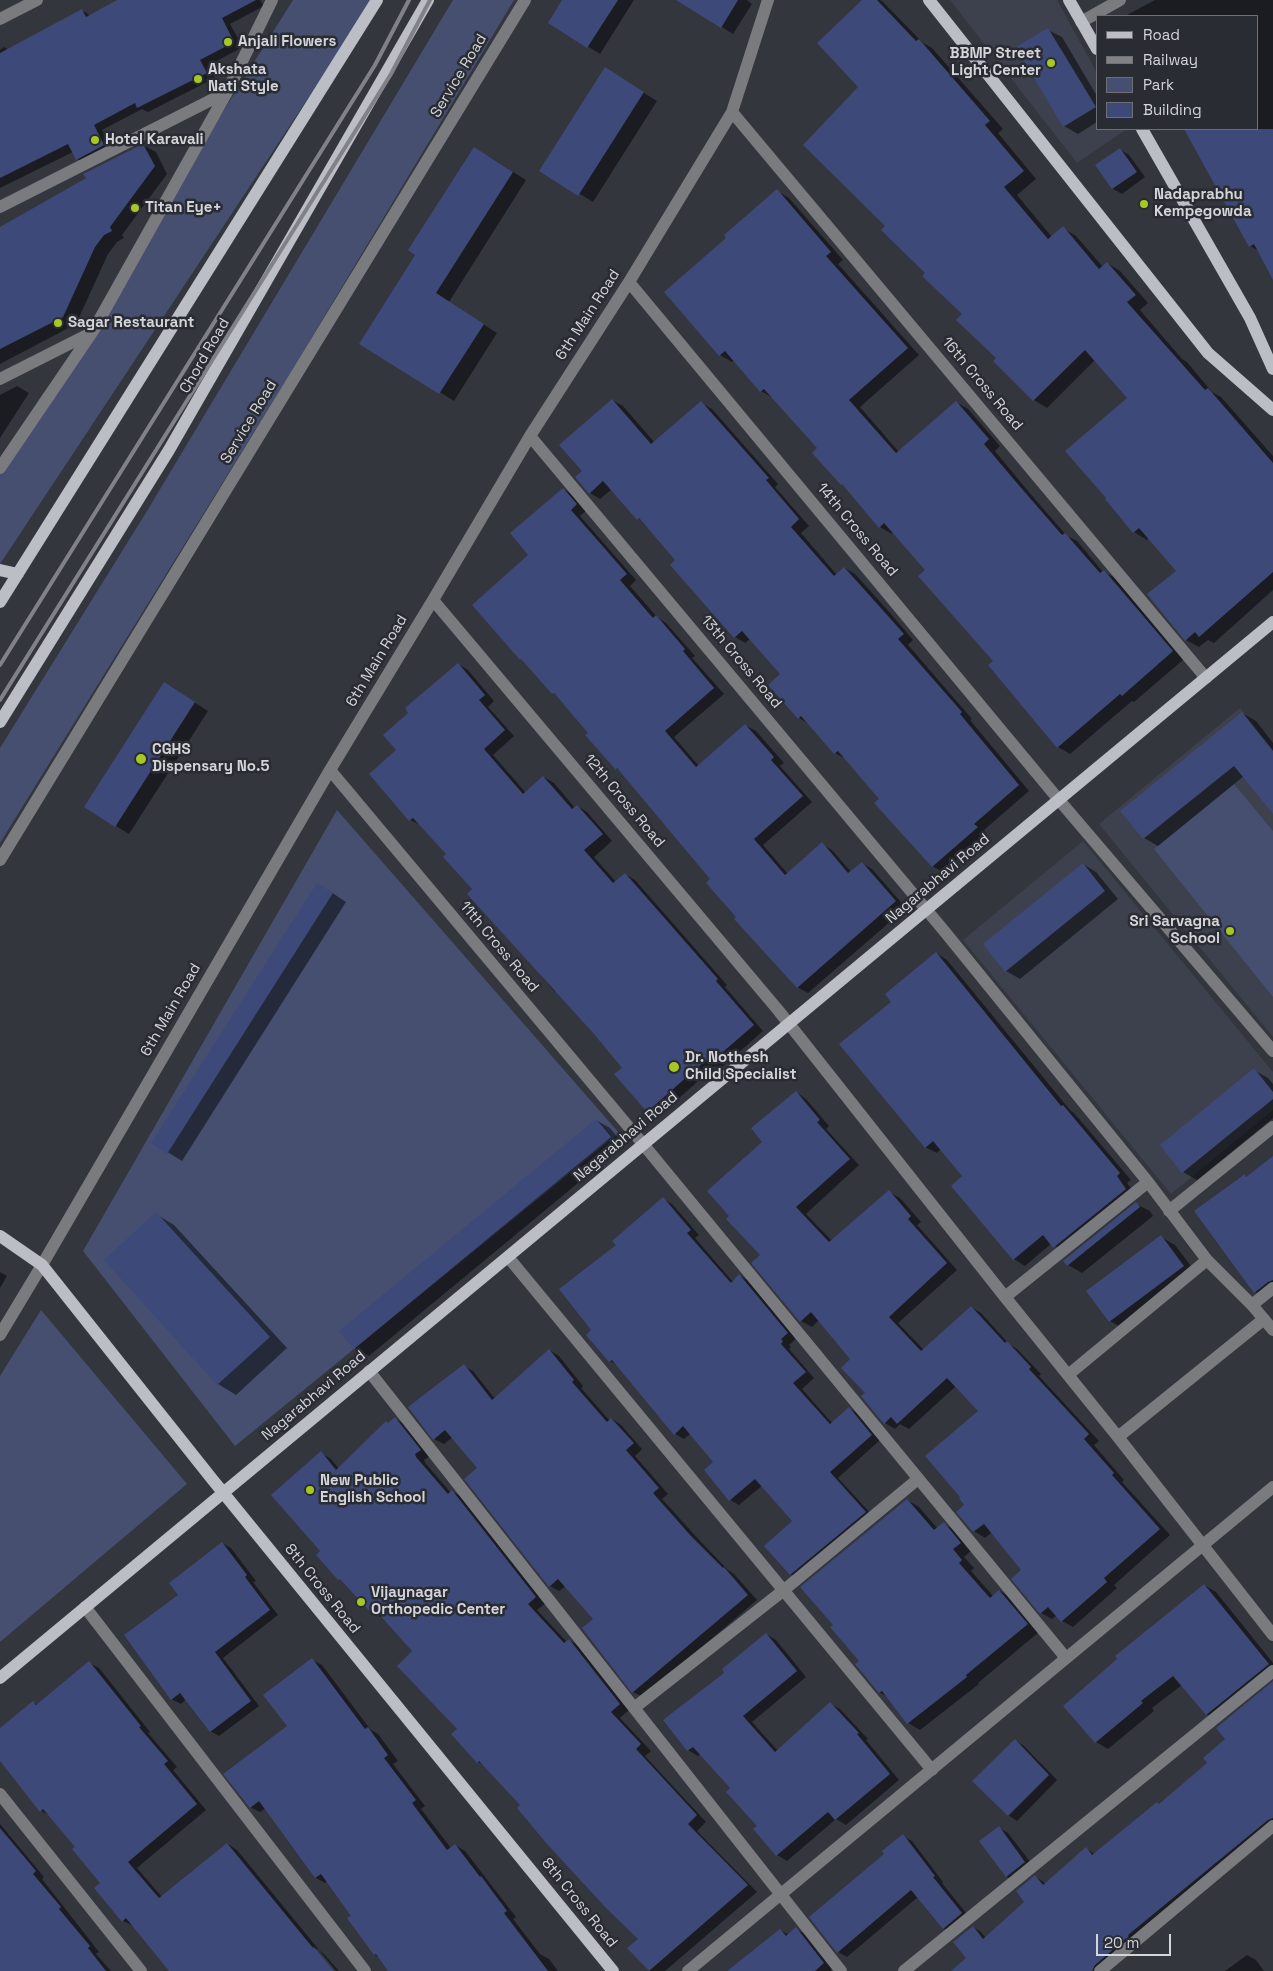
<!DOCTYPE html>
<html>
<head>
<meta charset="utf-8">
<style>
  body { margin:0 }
  #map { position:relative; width:1273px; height:1971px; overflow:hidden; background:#34363e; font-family:"Space Grotesk",sans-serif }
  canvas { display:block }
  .legend { position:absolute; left:1096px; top:15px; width:162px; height:115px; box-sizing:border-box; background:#2a2c33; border:1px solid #6e7075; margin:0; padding:6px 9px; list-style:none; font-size:15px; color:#d3d5d9 }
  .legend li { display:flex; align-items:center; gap:10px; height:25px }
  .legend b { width:25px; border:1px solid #6e7075 }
  .scale { position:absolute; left:1096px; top:1934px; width:75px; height:22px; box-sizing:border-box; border:2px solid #d3d5d9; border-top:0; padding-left:6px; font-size:15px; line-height:18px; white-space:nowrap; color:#d3d5d9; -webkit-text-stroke:4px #2a2c33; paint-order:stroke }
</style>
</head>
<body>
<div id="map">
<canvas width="1273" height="1971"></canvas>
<ul class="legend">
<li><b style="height:6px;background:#bcbec6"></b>Road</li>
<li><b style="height:6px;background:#808288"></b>Railway</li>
<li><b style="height:14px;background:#464f70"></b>Park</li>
<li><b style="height:14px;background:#3d4978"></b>Building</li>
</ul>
<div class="scale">20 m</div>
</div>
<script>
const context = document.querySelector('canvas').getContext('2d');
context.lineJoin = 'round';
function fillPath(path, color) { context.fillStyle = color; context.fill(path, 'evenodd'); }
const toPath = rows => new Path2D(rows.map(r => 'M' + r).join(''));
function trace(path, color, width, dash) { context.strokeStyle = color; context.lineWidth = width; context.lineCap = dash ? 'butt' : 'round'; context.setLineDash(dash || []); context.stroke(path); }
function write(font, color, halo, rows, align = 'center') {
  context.font = font + ' "Space Grotesk",sans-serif'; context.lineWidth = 5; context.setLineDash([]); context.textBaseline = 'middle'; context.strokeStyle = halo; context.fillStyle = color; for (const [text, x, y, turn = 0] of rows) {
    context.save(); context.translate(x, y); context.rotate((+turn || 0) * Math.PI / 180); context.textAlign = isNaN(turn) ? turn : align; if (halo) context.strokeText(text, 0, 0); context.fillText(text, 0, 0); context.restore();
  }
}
fillPath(toPath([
  [950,0,1057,0,1097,73,1097,129,1127,129,1077,163],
  [1240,708,1273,749,1273,1037,1099,824],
  [1083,841,1273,1072,1273,1110,1171,1194,963,940]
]), '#3d414e');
fillPath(toPath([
  [293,0,373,0,0,564,0,468],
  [453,0,514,0,291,372,0,843,0,748,147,511],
  [1234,784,1273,831,1273,997,1154,849],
  [337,810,619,1133,235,1446,83,1251],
  [41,1310,187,1484,0,1642,0,1376]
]), '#464f70');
fillPath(toPath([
  [119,0,260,0,264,6,230,24,243,47,209,65,215,78,148,112,142,109,102,130,113,150,86,164,77,159,73,152,0,188,0,50,4,47,9,50,82,10,91,16],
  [564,0,634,0,600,54,550,23],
  [679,0,747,0,752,4,733,34],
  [864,0,880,0,883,2,923,43,932,48,1003,129,998,133,1036,179,1017,195,1052,237,1063,228,1076,236,1103,267,1107,263,1120,271,1148,303,1140,310,1182,359,1187,362,1212,392,1221,397,1273,456,1273,590,1214,643,1208,640,1199,647,1186,640,1178,571,1149,538,1147,540,1134,532,1128,398,1095,360,1047,408,1034,400,998,358,964,314,887,226,860,87],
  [1155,0,1273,0,1273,277,1259,251,1250,246,1185,129,1257,129,1257,16,1125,16],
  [1048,30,1062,37,1097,96,1097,122,1078,134,1064,126],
  [619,77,657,101,593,202,541,170],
  [143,145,156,152,167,174,122,235,124,238,117,242,108,254,76,324,0,364,0,228],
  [1120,149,1129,155,1145,177,1122,194,1113,189,1097,166],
  [488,156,526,180,449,302,497,333,454,401,361,343],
  [777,191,789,198,843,260,838,264,919,355,860,407,899,452,956,402,968,409,1000,446,995,451,1028,491,1067,536,1077,541,1103,572,1116,578,1184,659,1134,702,1132,701,1070,754,1058,747,990,666,995,661,927,570,894,532,892,534,880,527,846,487,842,484,819,449,773,398,761,391,734,360,732,362,720,355,728,238],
  [17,386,29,393,0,438,0,395],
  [612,400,623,406,655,443,701,403,712,409,778,484,775,487,809,526,801,533,837,575,845,568,855,574,891,614,913,640,908,645,972,719,970,720,1029,791,984,830,987,834,943,872,932,866,881,799,846,759,835,753,809,724,799,718,782,674,750,639,745,643,735,637,677,560,612,489,600,499,590,493,583,472],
  [563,489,573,495,586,511,580,516,636,580,630,586,657,617,666,623,695,656,692,658,724,694,674,737,699,766,745,725,756,731,784,763,780,766,812,802,763,845,788,874,822,844,832,850,851,872,862,863,872,869,906,908,808,993,797,987,738,918,712,879,623,772,617,769,587,735,590,733,474,605,530,555],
  [458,664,468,670,494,701,488,707,514,736,493,755,526,793,544,777,554,783,575,808,577,806,587,812,612,841,594,857,616,882,625,874,635,880,727,985,725,987,763,1031,720,1069,715,1066,658,1117,648,1111,616,1074,623,1068,561,994,554,991,501,928,448,855,421,825,410,820,398,750,410,713],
  [178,692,208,711,129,834,116,826],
  [1242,713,1256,721,1273,743,1273,812,1244,776,1158,846,1144,838],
  [1083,864,1096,872,1118,899,1020,979,1006,971],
  [331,892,346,902,182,1161,153,1143],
  [936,953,947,960,1070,1110,1074,1113,1131,1180,1127,1183,1137,1196,1065,1253,1052,1243,1025,1266,1014,1259,964,1176,941,1149,937,1153,925,1147,892,1002],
  [1254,1070,1268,1078,1273,1084,1273,1118,1197,1180,1183,1172],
  [796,1092,806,1099,829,1126,826,1129,859,1165,806,1214,832,1241,889,1192,900,1198,921,1222,917,1225,957,1270,898,1323,924,1350,971,1307,981,1313,1009,1344,1017,1349,1041,1374,1039,1376,1099,1441,1094,1445,1124,1480,1122,1482,1170,1535,1114,1585,1117,1588,1073,1627,1062,1621,1057,1615,1052,1619,1041,1613,1013,1579,1023,1570,992,1532,985,1538,974,1531,958,1512,966,1505,980,1411,956,1386,909,1429,900,1424,895,1429,885,1423,866,1393,852,1359,819,1320,812,1327,801,1321,753,1263,761,1255,764,1142],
  [596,1120,610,1128,624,1145,369,1356,355,1348,341,1332],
  [1273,1157,1273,1294,1267,1298,1255,1292,1245,1175,1247,1177],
  [663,1199,672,1204,699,1235,695,1238,733,1282,740,1276,749,1281,796,1339,789,1345,791,1347,789,1349,814,1378,802,1389,832,1423,849,1408,858,1414,880,1440,838,1478,874,1517,799,1579,790,1574,794,1521,763,1485,739,1505,730,1500,715,1462,691,1433,684,1439,675,1434,619,1366,610,1361,588,1335,593,1331,618,1245],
  [1136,1204,1150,1211,1153,1216,1082,1273,1068,1265,1065,1261],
  [156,1214,174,1225,287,1348,236,1395,218,1384,105,1260],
  [1161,1237,1175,1245,1197,1274,1124,1329,1110,1321,1088,1291],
  [0,1272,7,1276,0,1288],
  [549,1350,559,1356,583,1386,581,1388,610,1421,612,1419,621,1425,642,1449,635,1456,668,1494,662,1499,701,1542,728,1570,734,1574,757,1600,643,1697,633,1692,595,1619,566,1586,559,1591,550,1586,479,1468,453,1437,444,1444,434,1439,464,1366,473,1371,495,1399],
  [395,1419,405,1424,430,1456,424,1460,426,1464,451,1493,452,1491,462,1497,546,1603,537,1610,567,1642,569,1640,579,1646,629,1710,620,1718,651,1751,645,1756,706,1822,697,1831,757,1892,665,1971,649,1971,629,1948,639,1939,486,1766,478,1762,453,1734,458,1729,413,1651,385,1619,374,1614,318,1555,322,1551,321,1453,331,1459,339,1469],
  [907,1500,919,1507,938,1529,944,1524,956,1531,972,1550,964,1557,974,1568,971,1571,994,1597,1000,1591,1012,1598,1039,1632,978,1683,979,1684,920,1730,908,1723,889,1697,880,1693,857,1664,861,1662],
  [222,1543,231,1548,256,1581,253,1582,278,1615,223,1658,259,1706,219,1736,210,1731,186,1699,181,1704,171,1699,180,1595],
  [1204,1585,1216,1592,1273,1663,1273,1677,1219,1721,1206,1714,1182,1685,1152,1708,1154,1711,1108,1749,1096,1742,1065,1706],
  [766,1634,776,1640,806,1677,752,1722,778,1751,830,1704,840,1709,868,1739,866,1740,899,1780,846,1825,836,1819,787,1861,777,1855,759,1826,731,1788,701,1754,698,1756,688,1750,726,1673],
  [312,1660,322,1665,370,1729,378,1734,398,1761,393,1764,425,1806,421,1809,451,1848,455,1845,465,1851,516,1917,513,1919,540,1954,549,1959,558,1971,389,1971,379,1957,375,1955,352,1916,328,1881,325,1883,316,1878,266,1808,260,1812,250,1807,289,1727],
  [89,1663,99,1668,150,1732,148,1733,177,1767,173,1770,206,1810,137,1868,162,1897,228,1844,237,1850,320,1951,324,1954,339,1971,336,1971,318,1949,315,1949,333,1971,170,1971,134,1926,123,1921,102,1883,76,1847,51,1816,41,1811,0,1760,0,1729,33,1702,38,1705],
  [1273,1683,1273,1827,1103,1971,952,1971,967,1958,973,1927,981,1932,986,1938,1026,1902,1035,1876,1046,1884,1086,1849,1095,1854,1160,1805,1208,1763],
  [1015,1740,1024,1746,1057,1780,1017,1821,1008,1815],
  [0,1824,44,1877,42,1879,99,1952,96,1954,111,1971,0,1971],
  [999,1828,1008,1833,1034,1867,1016,1882,1007,1877,981,1841],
  [903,1836,912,1841,943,1882,942,1883,971,1919,952,1933,943,1928,918,1897,847,1957,838,1952,886,1854],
  [796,1929,805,1934,832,1969,830,1971,727,1971,780,1930,789,1935],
  [1247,1955,1256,1960,1264,1971,1225,1971]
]), '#0007');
fillPath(toPath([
  [117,0,256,0,222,18,234,42,200,60,207,73,137,108,135,103,94,125,104,145,76,160,68,144,0,178,0,53,82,9,86,17],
  [562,0,618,0,587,48,548,23],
  [676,0,738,0,721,28],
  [862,0,877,0,916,41,919,39,990,121,985,125,1024,171,1004,187,1048,239,1063,226,1099,269,1107,262,1136,295,1127,302,1205,390,1208,388,1273,463,1273,572,1199,637,1195,632,1185,641,1147,594,1176,571,1139,528,1133,533,1105,499,1106,498,1065,451,1127,398,1085,350,1033,401,993,361,996,358,956,320,962,314,922,276,925,273,881,230,885,226,803,145,858,87,817,43],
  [1048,28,1096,107,1063,127,1016,47],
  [605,67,644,92,578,196,539,171],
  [1184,129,1273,129,1273,280,1254,244,1249,247],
  [143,144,155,166,110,227,112,231,104,235,95,247,63,317,0,349,0,227,86,178,83,174],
  [474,147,513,172,436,293,484,324,439,394,359,344,415,255,408,250],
  [1120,148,1137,172,1112,189,1095,165],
  [777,189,831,252,826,256,908,348,849,400,896,453,956,401,989,439,984,444,1016,482,1062,535,1065,533,1100,573,1104,570,1173,651,1122,696,1120,694,1057,748,988,665,993,661,918,576,925,570,884,523,879,528,842,484,841,485,812,453,817,448,764,389,760,392,725,351,719,356,664,292,726,238,724,235],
  [612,399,651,444,701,401,769,478,766,480,799,519,791,527,834,576,844,567,880,607,904,634,898,639,962,712,960,714,1019,785,974,824,978,827,932,867,874,803,879,799,838,751,834,754,801,716,798,719,768,685,780,674,742,631,734,638,670,565,675,560,639,518,637,520,603,481,589,494,575,477,582,471,559,445],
  [563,488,577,504,571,510,627,574,620,580,653,618,656,615,685,649,683,651,714,688,665,731,696,767,745,724,774,757,771,760,803,796,754,839,785,875,822,842,848,873,862,862,896,901,797,988,734,919,736,917,706,883,710,879,617,768,616,770,585,735,588,733,554,693,552,694,521,659,520,660,472,605,528,555,510,533],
  [458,663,485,695,479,700,505,730,484,749,523,794,543,776,572,809,577,805,603,834,584,850,613,883,625,873,718,979,716,981,754,1025,709,1064,706,1060,647,1112,614,1074,622,1068,594,1034,467,894,472,889,443,857,446,854,413,818,409,821,369,774,396,750,383,735,408,713,405,708],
  [164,682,195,702,115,827,84,807],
  [1242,712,1273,751,1273,814,1234,766,1143,839,1120,811],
  [1083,863,1105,891,1005,972,983,944],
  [317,883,333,893,167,1154,151,1143],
  [936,952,1061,1106,1063,1105,1120,1173,1117,1176,1126,1189,1053,1248,1043,1235,1013,1260,951,1186,962,1176,933,1141,925,1148,839,1044,891,1002,885,994],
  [1254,1068,1273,1092,1273,1099,1182,1173,1160,1145],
  [796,1091,820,1120,817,1122,850,1159,796,1207,829,1242,889,1190,911,1216,908,1219,947,1263,889,1317,921,1351,971,1306,1005,1343,1007,1341,1031,1367,1029,1369,1089,1434,1084,1439,1114,1473,1112,1475,1160,1529,1104,1578,1107,1582,1061,1622,1048,1607,1040,1614,1011,1579,1021,1570,984,1524,973,1532,956,1512,964,1505,959,1498,960,1497,925,1456,978,1411,947,1378,897,1424,891,1417,884,1424,861,1396,865,1393,841,1368,850,1359,811,1312,800,1322,751,1263,760,1255,726,1219,729,1216,707,1191,762,1142,751,1128],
  [596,1119,611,1137,354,1349,339,1331],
  [1273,1156,1273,1280,1268,1282,1254,1293,1194,1211,1245,1174,1246,1177],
  [663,1197,691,1230,687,1233,731,1283,739,1274,788,1333,781,1339,783,1341,781,1344,806,1372,793,1383,830,1424,849,1407,872,1435,830,1472,866,1512,790,1575,764,1546,792,1521,755,1479,729,1501,704,1470,713,1462,683,1426,674,1435,612,1360,609,1362,586,1335,591,1330,559,1289,616,1245,612,1241],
  [1136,1202,1140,1207,1067,1266,1063,1261],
  [156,1212,270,1337,217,1385,104,1260],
  [1161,1235,1184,1266,1109,1322,1086,1291],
  [549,1349,574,1380,572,1382,607,1422,611,1418,634,1443,626,1450,659,1488,653,1493,691,1536,723,1568,724,1567,748,1595,632,1693,582,1628,593,1619,558,1579,549,1587,464,1479,477,1468,445,1430,433,1440,408,1407,464,1364,492,1400],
  [395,1417,421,1450,415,1454,416,1457,448,1494,452,1490,536,1597,528,1604,564,1643,569,1639,620,1704,611,1712,641,1744,636,1749,697,1815,688,1824,748,1885,649,1971,627,1948,638,1939,607,1909,547,1844,517,1808,520,1805,479,1761,477,1763,451,1734,457,1729,397,1666,412,1651,377,1612,373,1615,340,1579,338,1580,316,1555,320,1551,271,1495,321,1451,336,1470,386,1421,388,1423],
  [907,1499,934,1530,944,1522,961,1543,953,1549,962,1560,959,1563,990,1598,999,1590,1028,1624,966,1675,967,1677,907,1724,882,1691,879,1693,855,1664,859,1661,830,1627,833,1625,800,1587],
  [222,1542,247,1575,245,1577,270,1610,215,1652,251,1701,210,1732,180,1693,171,1700,124,1635,178,1595,169,1583],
  [1204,1584,1269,1664,1206,1715,1173,1676,1141,1701,1143,1703,1095,1743,1063,1706,1117,1659,1115,1656],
  [766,1633,797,1671,743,1716,775,1752,830,1702,859,1733,857,1734,890,1774,835,1820,828,1812,776,1856,753,1829,757,1826,726,1792,730,1788,693,1747,687,1751,663,1720,724,1673,722,1669],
  [312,1658,365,1729,368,1727,388,1755,384,1758,416,1800,412,1803,447,1850,455,1844,480,1877,481,1876,507,1911,504,1913,548,1971,388,1971,376,1954,374,1955,347,1918,351,1916,321,1874,315,1878,259,1801,250,1808,223,1774,287,1726,263,1695],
  [89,1661,141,1726,139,1727,168,1761,164,1764,197,1804,128,1862,159,1898,227,1843,313,1948,314,1947,334,1971,169,1971,126,1918,122,1922,94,1888,100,1883,72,1849,75,1847,43,1809,40,1812,0,1761,0,1728,33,1701,36,1705],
  [1273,1681,1273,1818,1268,1820,1128,1935,1129,1936,1095,1965,1092,1971,951,1971,966,1958,953,1942,973,1926,983,1939,1024,1902,1016,1891,1035,1875,1043,1885,1086,1847,1092,1855,1157,1802,1159,1804,1207,1763,1203,1758,1225,1739,1216,1728],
  [1015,1739,1049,1775,1008,1816,972,1781],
  [999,1826,1025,1862,1006,1877,979,1841],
  [0,1828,36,1871,33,1874,61,1907,59,1909,90,1946,88,1948,106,1971,0,1971],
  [903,1834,935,1876,933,1877,962,1913,943,1929,911,1890,837,1953,809,1917,884,1854,882,1851],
  [796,1927,824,1963,815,1971,727,1971,780,1929,786,1936]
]), '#3d4978');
trace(toPath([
  [0,19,37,0],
  [1081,22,1120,0],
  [732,112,1206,678],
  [0,207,227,92],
  [629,282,1059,800,1273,1051],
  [0,379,91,333],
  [530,436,945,932,1148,1182,1005,1297],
  [0,468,93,331,227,92,272,0],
  [433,600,778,1010,1005,1297,1118,1437,1273,1635],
  [330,770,643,1144,1066,1658],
  [0,860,525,0],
  [1169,1211,1273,1127],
  [508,1257,932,1770],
  [1207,1260,1252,1305,1273,1330],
  [1252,1305,1273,1288],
  [0,1335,42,1265,330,770,433,600,530,436,629,282,732,112,768,0],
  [369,1371,841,1971],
  [1068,1375,1207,1260,1148,1182],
  [1118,1437,1264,1319],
  [85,1607,365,1971],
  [634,1708,784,1590,918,1479],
  [0,1794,141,1971],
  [688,1971,1273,1487],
  [904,1971,1273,1671],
  [1100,1971,1273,1826]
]), '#7a7b7f', 12);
trace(toPath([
  [929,0,1208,353,1273,410],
  [1069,0,1097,49],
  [1142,129,1250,318,1273,369],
  [0,570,18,574],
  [0,602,377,0],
  [0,722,169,450,428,0],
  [0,1236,42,1265,212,1479,613,1971],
  [0,1678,1273,622]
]), '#bcbec6', 12);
trace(toPath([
  [0,665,375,65,409,0],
  [0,700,391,74,430,0]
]), '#808288', 4);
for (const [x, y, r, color] of [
  [228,42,5,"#a5c822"],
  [1051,63,5,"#a5c822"],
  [198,79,5,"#a5c822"],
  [95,140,5,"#a5c822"],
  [1144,204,5,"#a5c822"],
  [135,208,5,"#a5c822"],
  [58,323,5,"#a5c822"],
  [141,759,6,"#a5c822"],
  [1230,931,5,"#a5c822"],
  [674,1067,6,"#a5c822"],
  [310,1490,5,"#a5c822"],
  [361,1602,5,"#a5c822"]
]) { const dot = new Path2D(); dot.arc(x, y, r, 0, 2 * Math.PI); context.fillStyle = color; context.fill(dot); trace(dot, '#2a2c33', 2); }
write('bold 15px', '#d3d5d9', '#2a2c33', [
  ["Anjali Flowers",238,42],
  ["BBMP Street",1041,54,"right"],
  ["Light Center",1041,71,"right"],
  ["Akshata",208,70],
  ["Nati Style",208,87],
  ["Hotel Karavali",105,140],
  ["Nadaprabhu",1154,195],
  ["Kempegowda",1154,212],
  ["Titan Eye+",145,208],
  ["Sagar Restaurant",68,323],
  ["CGHS",152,750],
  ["Dispensary No.5",152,767],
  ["Sri Sarvagna",1220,922,"right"],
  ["School",1220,939,"right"],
  ["Dr. Nothesh",685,1058],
  ["Child Specialist",685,1075],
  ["New Public",320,1481],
  ["English School",320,1498],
  ["Vijaynagar",371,1593],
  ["Orthopedic Center",371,1610]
], 'left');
write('15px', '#d3d5d9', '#2a2c33', [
  ["Service Road",459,76,-59],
  ["6th Main Road",588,315,-57],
  ["Chord Road",205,356,-60],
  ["16th Cross Road",982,384,50],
  ["Service Road",249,422,-59],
  ["14th Cross Road",857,530,50],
  ["6th Main Road",377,661,-59],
  ["13th Cross Road",741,662,50],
  ["12th Cross Road",624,801,50],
  ["Nagarabhavi Road",938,879,-40],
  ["11th Cross Road",499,947,50],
  ["6th Main Road",171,1010,-60],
  ["Nagarabhavi Road",626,1137,-40],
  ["Nagarabhavi Road",314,1396,-40],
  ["8th Cross Road",322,1589,51],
  ["8th Cross Road",579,1903,51]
]);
</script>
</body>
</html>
